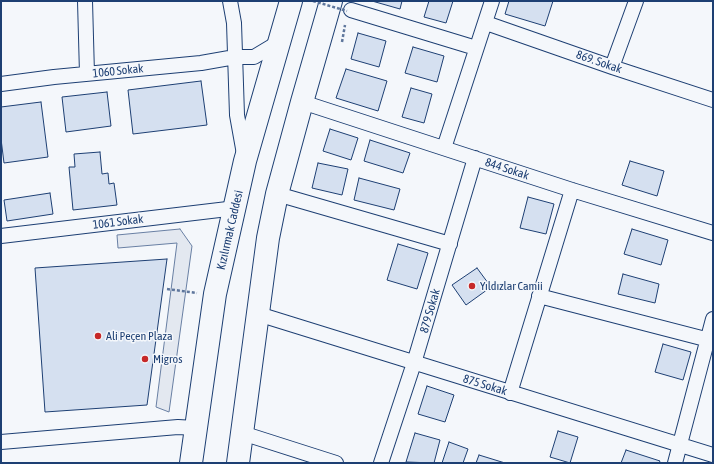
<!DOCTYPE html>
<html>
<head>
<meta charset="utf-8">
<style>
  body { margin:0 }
  #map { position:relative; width:714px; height:464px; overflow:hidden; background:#f4f7fb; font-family:"Asap Condensed",sans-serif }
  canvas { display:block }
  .frame { position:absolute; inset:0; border:2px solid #1d3f73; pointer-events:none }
</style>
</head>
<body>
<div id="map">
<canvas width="714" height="464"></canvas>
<div class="frame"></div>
</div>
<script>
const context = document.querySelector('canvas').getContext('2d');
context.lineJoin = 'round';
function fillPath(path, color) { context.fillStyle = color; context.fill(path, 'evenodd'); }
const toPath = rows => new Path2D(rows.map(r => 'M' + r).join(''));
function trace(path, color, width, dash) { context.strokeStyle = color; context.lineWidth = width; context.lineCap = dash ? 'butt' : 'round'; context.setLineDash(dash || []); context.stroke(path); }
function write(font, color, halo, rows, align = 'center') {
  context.font = font + ' "Asap Condensed",sans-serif'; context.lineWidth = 3; context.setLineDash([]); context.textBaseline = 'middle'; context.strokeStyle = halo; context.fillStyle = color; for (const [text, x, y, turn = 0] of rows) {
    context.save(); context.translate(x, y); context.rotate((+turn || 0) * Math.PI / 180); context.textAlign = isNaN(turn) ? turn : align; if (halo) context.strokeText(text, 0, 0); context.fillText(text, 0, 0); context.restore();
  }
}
const parking = toPath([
  [180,229,192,246,169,412,156,407,177,243,118,248,117,235,180,229]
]);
fillPath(parking, '#e3e8f0');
trace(parking, '#687fa3', 1);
const building = toPath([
  [372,1,402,1,400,9,372,1],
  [429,1,453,1,446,23,424,17,429,1],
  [509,1,553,1,545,26,505,14,509,1],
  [358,33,386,41,379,67,351,59,358,33],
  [413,47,444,56,437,82,405,73,413,47],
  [346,69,387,81,378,111,336,98,346,69],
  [201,81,207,125,133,134,128,90,201,81],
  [411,88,432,94,424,123,402,117,411,88],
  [107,92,111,126,66,132,62,97,107,92],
  [41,102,48,157,4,163,1,139,1,107,41,102],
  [330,129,358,138,351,160,323,151,330,129],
  [370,140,410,153,403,173,364,161,370,140],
  [100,152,102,174,108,173,109,184,114,183,117,205,73,210,69,167,75,167,74,154,100,152],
  [630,161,664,171,657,196,622,185,630,161],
  [318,163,348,169,342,195,312,188,318,163],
  [359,178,400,189,394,210,354,200,359,178],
  [50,193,53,214,7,221,4,200,50,193],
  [528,197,554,204,546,234,520,228,528,197],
  [632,229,668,240,661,265,624,254,632,229],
  [398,244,428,253,417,289,387,280,398,244],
  [167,259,147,405,45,412,35,268,167,259],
  [477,268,491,287,466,305,452,285,477,268],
  [623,274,659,284,655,303,618,294,623,274],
  [663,344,691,352,683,380,655,372,663,344],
  [427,386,454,395,445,422,418,414,427,386],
  [558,431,578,437,570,463,550,457,558,431],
  [415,433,440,440,434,463,406,462,415,433],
  [449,442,468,449,463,463,442,463,449,442],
  [626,450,660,461,659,463,621,463,626,450],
  [479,455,505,463,476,463,479,455]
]);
fillPath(building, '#d5e0f0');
trace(building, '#1d3f73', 1);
const street = toPath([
  [85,1,87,74],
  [230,1,234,23,237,115,244,154],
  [351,10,476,48],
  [486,23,612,67,713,100],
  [612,67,636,1],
  [1,84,54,77,201,63,235,57,254,57,279,42],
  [302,102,572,190,713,233],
  [444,148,492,1],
  [277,194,450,244],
  [1,236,236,208],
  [539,296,713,341],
  [258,314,713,455],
  [510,393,572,190],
  [242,433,336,463],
  [1,442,178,427,195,428],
  [381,463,414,363,475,158],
  [675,463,713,319]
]);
const primary = toPath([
  [191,463,215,294,245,161,291,1],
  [238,463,268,238,277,194,302,102,331,1]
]);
trace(street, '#1d3f73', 16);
trace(primary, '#1d3f73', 24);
trace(toPath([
  [342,42,345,25],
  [167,289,197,293]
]), '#5e769c', 2.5, [3, 2]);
trace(street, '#f4f7fb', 14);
trace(primary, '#f4f7fb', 22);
trace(toPath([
  [313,1,347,11]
]), '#5e769c', 2.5, [3, 2]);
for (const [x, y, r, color] of [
  [472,286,4,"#c62828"],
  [98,336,4,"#c62828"],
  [145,359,4,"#c62828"]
]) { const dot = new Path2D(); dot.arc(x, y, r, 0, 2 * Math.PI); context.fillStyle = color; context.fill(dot); trace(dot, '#f4f7fb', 1.5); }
write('12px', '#1d3f73', '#f4f7fb', [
  ["869. Sokak",599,62,19],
  ["1060 Sokak",118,71,-6],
  ["844 Sokak",507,169,18],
  ["1061 Sokak",118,222,-7],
  ["Kızılırmak Caddesi",230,230,-77],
  ["879 Sokak",430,311,-74],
  ["875 Sokak",485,385,17]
]);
write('12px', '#1d3f73', '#f4f7fb', [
  ["Yıldızlar Camii",480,286],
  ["Ali Peçen Plaza",106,336],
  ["Migros",153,359]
], 'left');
</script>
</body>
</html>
